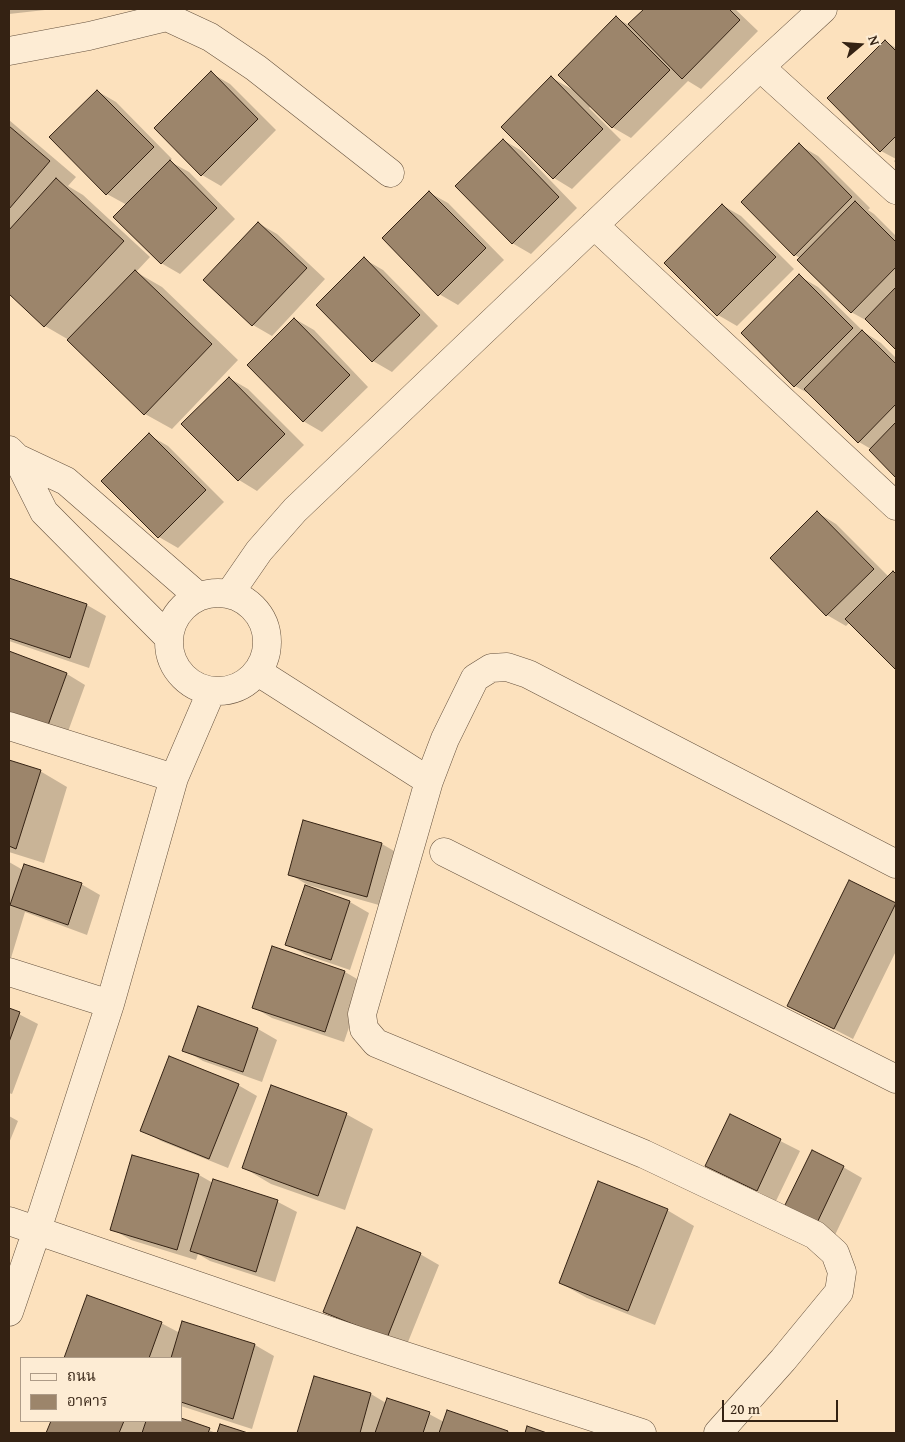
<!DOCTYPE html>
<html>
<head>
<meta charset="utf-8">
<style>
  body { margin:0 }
  #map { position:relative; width:905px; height:1442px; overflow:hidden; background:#fce1bd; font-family:"Gentium Book Plus","Noto Serif Thai",serif }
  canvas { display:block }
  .frame { position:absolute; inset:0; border:10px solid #342213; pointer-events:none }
  .legend { position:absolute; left:20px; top:1357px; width:162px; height:65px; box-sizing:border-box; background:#fdecd4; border:1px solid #ad9b87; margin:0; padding:6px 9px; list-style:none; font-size:15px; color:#342213 }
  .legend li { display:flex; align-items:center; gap:10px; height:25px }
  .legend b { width:25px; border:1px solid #ad9b87 }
  .north { position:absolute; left:835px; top:20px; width:50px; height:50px; -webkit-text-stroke:4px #fdecd4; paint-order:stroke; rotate:72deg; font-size:14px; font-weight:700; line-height:20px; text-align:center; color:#342213 }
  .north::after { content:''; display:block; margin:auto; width:18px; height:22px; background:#342213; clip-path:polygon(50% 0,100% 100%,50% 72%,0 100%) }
  .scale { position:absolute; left:722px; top:1400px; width:116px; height:22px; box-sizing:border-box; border:2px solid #342213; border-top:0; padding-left:6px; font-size:15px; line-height:18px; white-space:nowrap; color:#342213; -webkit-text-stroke:4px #fdecd4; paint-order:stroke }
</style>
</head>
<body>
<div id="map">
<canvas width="905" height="1442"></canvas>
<div class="frame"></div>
<ul class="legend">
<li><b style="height:6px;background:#fdecd4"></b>ถนน</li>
<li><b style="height:14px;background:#9c856b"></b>อาคาร</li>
</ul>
<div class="north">N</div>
<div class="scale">20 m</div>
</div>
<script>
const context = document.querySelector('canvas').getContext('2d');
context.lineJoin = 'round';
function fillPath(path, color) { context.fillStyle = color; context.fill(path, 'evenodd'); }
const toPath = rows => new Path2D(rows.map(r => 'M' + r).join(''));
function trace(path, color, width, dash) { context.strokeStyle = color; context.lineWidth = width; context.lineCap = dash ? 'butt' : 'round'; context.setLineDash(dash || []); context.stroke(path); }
fillPath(toPath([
  [9,9,54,9,9,14],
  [645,9,735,9,758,31,701,89,688,81,631,138,612,127,591,106,589,108,621,140,572,189,554,178,552,78,575,91,616,18,629,25],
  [885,41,896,48,896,164,894,161,896,159,881,151],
  [211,73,230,84,276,130,221,186,202,175],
  [97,91,116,102,172,159,169,161,189,172,235,219,180,274,161,263,127,205,107,194],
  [9,120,76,177,68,186,83,195,150,257,136,272,162,287,238,360,172,429,145,414,69,340,45,326,9,293],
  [503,140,522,151,577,208,531,254,512,243],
  [799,145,818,156,870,208,868,210,874,214,896,236,896,348,871,323,851,312,800,258,795,255],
  [430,193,448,203,504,260,458,305,439,294],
  [722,205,741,216,794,269,737,326,718,315,666,263],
  [258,223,277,234,325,279,272,336,253,325,205,280],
  [364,259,383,270,438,326,392,372,373,361,318,305],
  [799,276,818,287,864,332,881,343,896,358,896,476,870,450,871,449,859,442,813,396,795,386],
  [295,319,314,330,368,387,322,432,303,421],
  [229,378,248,389,304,445,257,491,239,480],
  [149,435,168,446,224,502,178,548,159,537],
  [818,513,836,524,889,577,893,573,896,575,896,668,850,622,846,626,827,615,771,558],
  [9,579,87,605,106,616,89,668,9,641],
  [9,653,67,674,85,685,66,737,9,716],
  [9,761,40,771,67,787,44,863,9,852],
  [304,822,382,844,401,855,386,907,308,885,289,874],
  [9,862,23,870,81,884,100,895,87,935,25,912,11,958,9,957],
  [850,882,896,905,896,951,853,1039,789,1006],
  [305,887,350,902,369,913,350,970,306,955,287,944],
  [273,948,345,972,364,983,344,1042,272,1018,253,1007],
  [199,1008,258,1029,277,1040,262,1082,203,1061,184,1050],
  [9,1009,38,1024,12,1094,9,1093],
  [238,1085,257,1096,228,1168,161,1141,142,1130],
  [346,1114,373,1129,345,1210,271,1184,244,1168],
  [9,1116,18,1121,9,1143],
  [731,1116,800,1151,776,1201,706,1165],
  [133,1156,199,1175,213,1183,214,1181,278,1202,297,1212,275,1282,210,1261,198,1254,196,1260,131,1240,112,1229],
  [843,1167,862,1178,835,1235,785,1209],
  [667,1210,694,1226,655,1325,587,1298,560,1283],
  [420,1254,439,1265,406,1347,344,1322,325,1311],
  [87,1296,161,1323,180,1333,255,1345,274,1356,252,1429,181,1406,181,1358,65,1358],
  [315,1377,371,1394,386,1403,429,1414,444,1422,448,1412,509,1433,298,1433],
  [181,1419,216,1433,47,1433,52,1421,181,1421]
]), '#0003');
const building = toPath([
  [644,9,729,9,740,20,682,79,628,24,644,9],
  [616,16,670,70,612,128,558,75,616,16],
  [885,40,896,51,896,136,880,152,827,98,885,40],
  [211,71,258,119,201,176,154,128,211,71],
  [551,76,603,129,553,179,501,127,551,76],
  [97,90,154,147,106,195,49,137,97,90],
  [9,126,50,161,9,209,9,126],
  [503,139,559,197,512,244,455,186,503,139],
  [799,143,852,197,794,256,741,202,799,143],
  [170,160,217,208,161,264,113,217,170,160],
  [56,178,124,241,44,327,9,294,9,230,56,178],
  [429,191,486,248,438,296,382,238,429,191],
  [855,201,896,242,896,267,851,313,797,260,855,201],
  [722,204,776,257,717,316,664,263,722,204],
  [258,222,307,268,252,326,203,280,258,222],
  [364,257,420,315,372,362,316,305,364,257],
  [135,270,212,344,144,415,67,340,135,270],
  [799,274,853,328,794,387,741,333,799,274],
  [896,287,896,350,865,319,896,287],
  [294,318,350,375,303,422,247,365,294,318],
  [862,330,896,364,896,404,858,443,804,389,862,330],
  [229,377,285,434,238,481,181,424,229,377],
  [896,422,896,478,869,450,896,422],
  [149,433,206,490,158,538,101,481,149,433],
  [817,511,874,569,826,616,770,558,817,511],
  [893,571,896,574,896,670,845,619,893,571],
  [9,578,87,604,70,658,9,638,9,578],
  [9,651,67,673,47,728,9,713,9,651],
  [9,760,41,770,16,849,9,846,9,760],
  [303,820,382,843,367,897,288,875,303,820],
  [24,864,82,883,68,925,10,905,24,864],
  [849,880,896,903,834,1029,787,1006,849,880],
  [305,885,350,901,331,960,285,945,305,885],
  [272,946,345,971,325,1032,252,1008,272,946],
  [198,1006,258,1028,243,1072,182,1051,198,1006],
  [9,1008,20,1012,9,1042,9,1008],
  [169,1056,239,1084,209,1159,140,1131,169,1056],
  [271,1085,347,1113,318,1196,242,1168,271,1085],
  [730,1114,781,1139,757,1191,705,1166,730,1114],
  [812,1150,844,1166,816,1225,783,1209,812,1150],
  [132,1155,199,1174,177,1250,110,1230,132,1155],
  [213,1179,278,1200,256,1272,190,1251,213,1179],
  [598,1181,668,1209,628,1311,559,1283,598,1181],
  [357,1227,421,1253,387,1338,323,1312,357,1227],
  [87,1295,162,1322,149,1358,64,1358,87,1295],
  [182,1321,255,1344,233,1419,181,1402,181,1358,171,1358,182,1321],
  [314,1376,371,1393,360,1433,297,1433,314,1376],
  [387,1398,430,1412,423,1433,375,1433,387,1398],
  [447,1410,508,1431,507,1433,439,1433,447,1410],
  [181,1418,210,1428,208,1433,142,1433,146,1421,181,1421,181,1418],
  [51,1421,124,1421,119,1433,46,1433,51,1421],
  [220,1424,248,1433,217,1433,220,1424],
  [527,1426,547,1433,525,1433,527,1426]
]);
fillPath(building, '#9c856b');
trace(building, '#342213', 1);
const minor = toPath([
  [167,17,210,37,256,68,390,173],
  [9,51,89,36,167,17,166,9],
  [760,67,896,190],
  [594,225,896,506],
  [9,450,17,458,44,512,168,637],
  [17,458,66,481,198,596],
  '169 642a49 49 0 1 1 98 0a49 49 0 1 1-98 0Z',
  [230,593,259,551,295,510,760,67,823,9],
  [258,672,429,781],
  [9,726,174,778],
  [444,852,896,1079],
  [9,972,110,1004],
  [9,1221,356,1340,642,1433],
  [9,1312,37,1230,110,1004,174,778,211,692],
  [718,1433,783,1360,839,1292,842,1272,835,1253,815,1235,644,1154,376,1043,364,1029,362,1014,429,781,445,739,475,678,491,668,507,667,528,674,896,864]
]);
trace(minor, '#66523e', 29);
trace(minor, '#fdecd4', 28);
</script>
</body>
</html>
